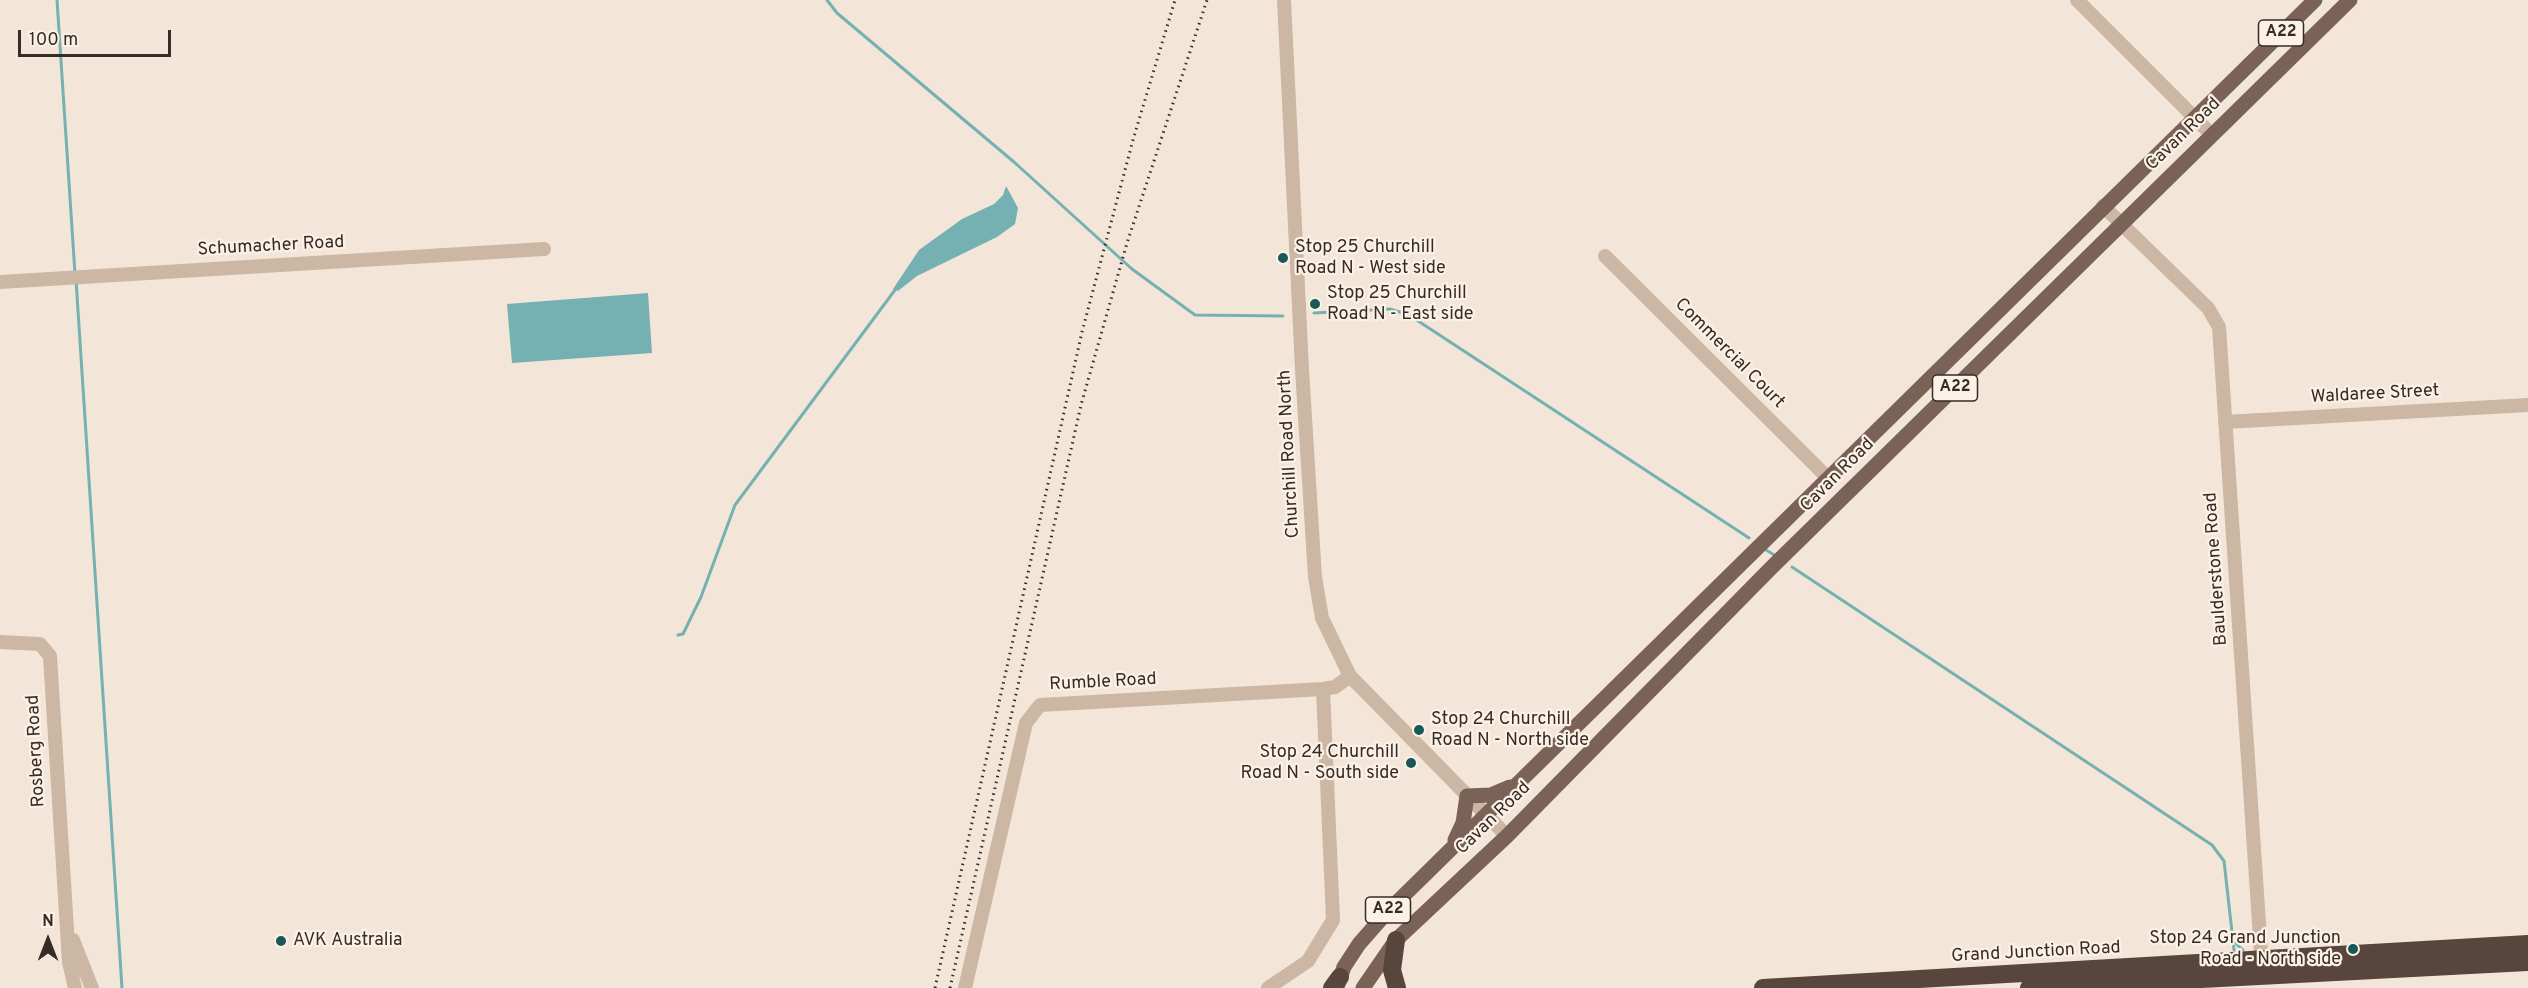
<!DOCTYPE html>
<html>
<head>
<meta charset="utf-8">
<style>
  body { margin:0 }
  #map { position:relative; width:2528px; height:988px; overflow:hidden; background:#f3e6d9; font-family:Overpass,sans-serif }
  canvas { display:block }
  .north { position:absolute; left:18px; top:910px; width:60px; height:60px; -webkit-text-stroke:4px #fbf1e5; paint-order:stroke; rotate:0deg; font-size:16px; font-weight:700; line-height:24px; text-align:center; color:#372b26 }
  .north::after { content:''; display:block; margin:auto; width:21px; height:27px; background:#372b26; clip-path:polygon(50% 0,100% 100%,50% 72%,0 100%) }
  .scale { position:absolute; left:18px; top:30px; width:153px; height:27px; box-sizing:border-box; border:3px solid #372b26; border-top:0; padding-left:8px; font-size:18px; line-height:21px; white-space:nowrap; color:#372b26; -webkit-text-stroke:4px #fbf1e5; paint-order:stroke }
</style>
</head>
<body>
<div id="map">
<canvas width="2528" height="988"></canvas>
<div class="north">N</div>
<div class="scale">100 m</div>
</div>
<script>
const context = document.querySelector('canvas').getContext('2d');
context.lineJoin = 'round';
function fillPath(path, color) { context.fillStyle = color; context.fill(path, 'evenodd'); }
const toPath = rows => new Path2D(rows.map(r => 'M' + r).join(''));
function trace(path, color, width, dash) { context.strokeStyle = color; context.lineWidth = width; context.lineCap = dash ? 'butt' : 'round'; context.setLineDash(dash || []); context.stroke(path); }
function write(font, color, halo, rows, align = 'center') {
  context.font = font + ' Overpass,sans-serif'; context.lineWidth = 4.5; context.setLineDash([]); context.textBaseline = 'middle'; context.strokeStyle = halo; context.fillStyle = color; for (const [text, x, y, turn = 0] of rows) {
    context.save(); context.translate(x, y); context.rotate((+turn || 0) * Math.PI / 180); context.textAlign = isNaN(turn) ? turn : align; if (halo) context.strokeText(text, 0, 0); context.fillText(text, 0, 0); context.restore();
  }
}
fillPath(toPath([
  [1006,186,1018,208,1015,224,997,237,917,276,898,291,893,289,919,250,962,219,994,204,1003,195],
  [648,293,652,353,512,363,507,304]
]), '#75b0b2');
trace(toPath([
  [57,0,75,274],
  [827,0,837,13,1014,162,1132,269,1195,315,1283,316],
  [76,280,122,988],
  [1314,313,1390,309,1409,315,1749,538],
  [1766,550,1776,556],
  [1792,567,2212,845,2224,861,2234,950],
  [678,635,683,634,701,597,735,505,895,290],
  [2233,941,2243,950]
]), '#75b0b2', 3);
trace(toPath([
  [1284,0,1302,369,1315,577,1322,618,1350,676,1507,836],
  [2077,0,2212,135],
  [2103,206,2208,308,2219,327,2262,968],
  [1605,256,1828,478],
  [0,282,544,249],
  [2225,422,2528,405],
  [0,642,40,644,50,656,69,962,75,988],
  [73,940,92,988],
  [965,988,1026,723,1040,705,1323,689,1335,687,1350,676],
  [1268,988,1308,961,1333,920,1323,689]
]), '#ccb6a4', 14);
trace(toPath([
  [1455,840,1463,823,1467,796,1491,795,1510,787],
  [1337,987,1344,967,1359,944,1388,911,2315,0],
  [1363,988,1396,940,1507,836,1771,568,2350,0]
]), '#7a6256', 15);
trace(toPath([
  [1396,940,1392,970,1397,988],
  [1332,988,1340,977],
  [1763,988,2528,944],
  [2029,988,2528,962]
]), '#58453c', 18);
trace(toPath([
  [935,988,1082,332,1133,140,1175,0],
  [950,988,1081,405,1127,243,1207,0]
]), '#372b26', 3, [1.5, 4.5]);
for (const [x, y, r, color] of [
  [1283,258,6,"#19575b"],
  [1315,304,6,"#19575b"],
  [1419,730,6,"#19575b"],
  [1411,763,6,"#19575b"],
  [281,941,6,"#19575b"],
  [2353,949,6,"#19575b"]
]) { const dot = new Path2D(); dot.arc(x, y, r, 0, 2 * Math.PI); context.fillStyle = color; context.fill(dot); trace(dot, '#fbf1e5', 2); }
for (const [x, y, w] of [
  [2281,33,45],
  [1955,388,45],
  [1388,910,45]
]) { const box = new Path2D(); box.roundRect(x - w / 2, y - 13, w, 26, 4.5); context.fillStyle = '#fbf1e5'; context.fill(box); trace(box, '#372b26', 1.5); }
write('bold 16px', '#372b26', null, [
  ["A22",2281,33],
  ["A22",1955,388],
  ["A22",1388,910]
]);
write('18px', '#372b26', '#fbf1e5', [
  ["Cavan Road",2184,135,-44],
  ["Schumacher Road",271,247,-3],
  ["Commercial Court",1729,354,45],
  ["Waldaree Street",2375,395,-3],
  ["Churchill Road North",1290,454,-93],
  ["Cavan Road",1838,476,-45],
  ["Baulderstone Road",2217,569,-94],
  ["Rumble Road",1103,683,-3],
  ["Rosberg Road",37,751,-93],
  ["Cavan Road",1494,819,-44],
  ["Grand Junction Road",2036,953,-3]
]);
write('18px', '#372b26', '#fbf1e5', [
  ["Stop 25 Churchill",1295,248],
  ["Road N - West side",1295,269],
  ["Stop 25 Churchill",1327,294],
  ["Road N - East side",1327,315],
  ["Stop 24 Churchill",1431,720],
  ["Road N - North side",1431,741],
  ["Stop 24 Churchill",1399,753,"right"],
  ["Road N - South side",1399,774,"right"],
  ["Stop 24 Grand Junction",2341,939,"right"],
  ["Road - North side",2341,960,"right"],
  ["AVK Australia",293,941]
], 'left');
</script>
</body>
</html>
